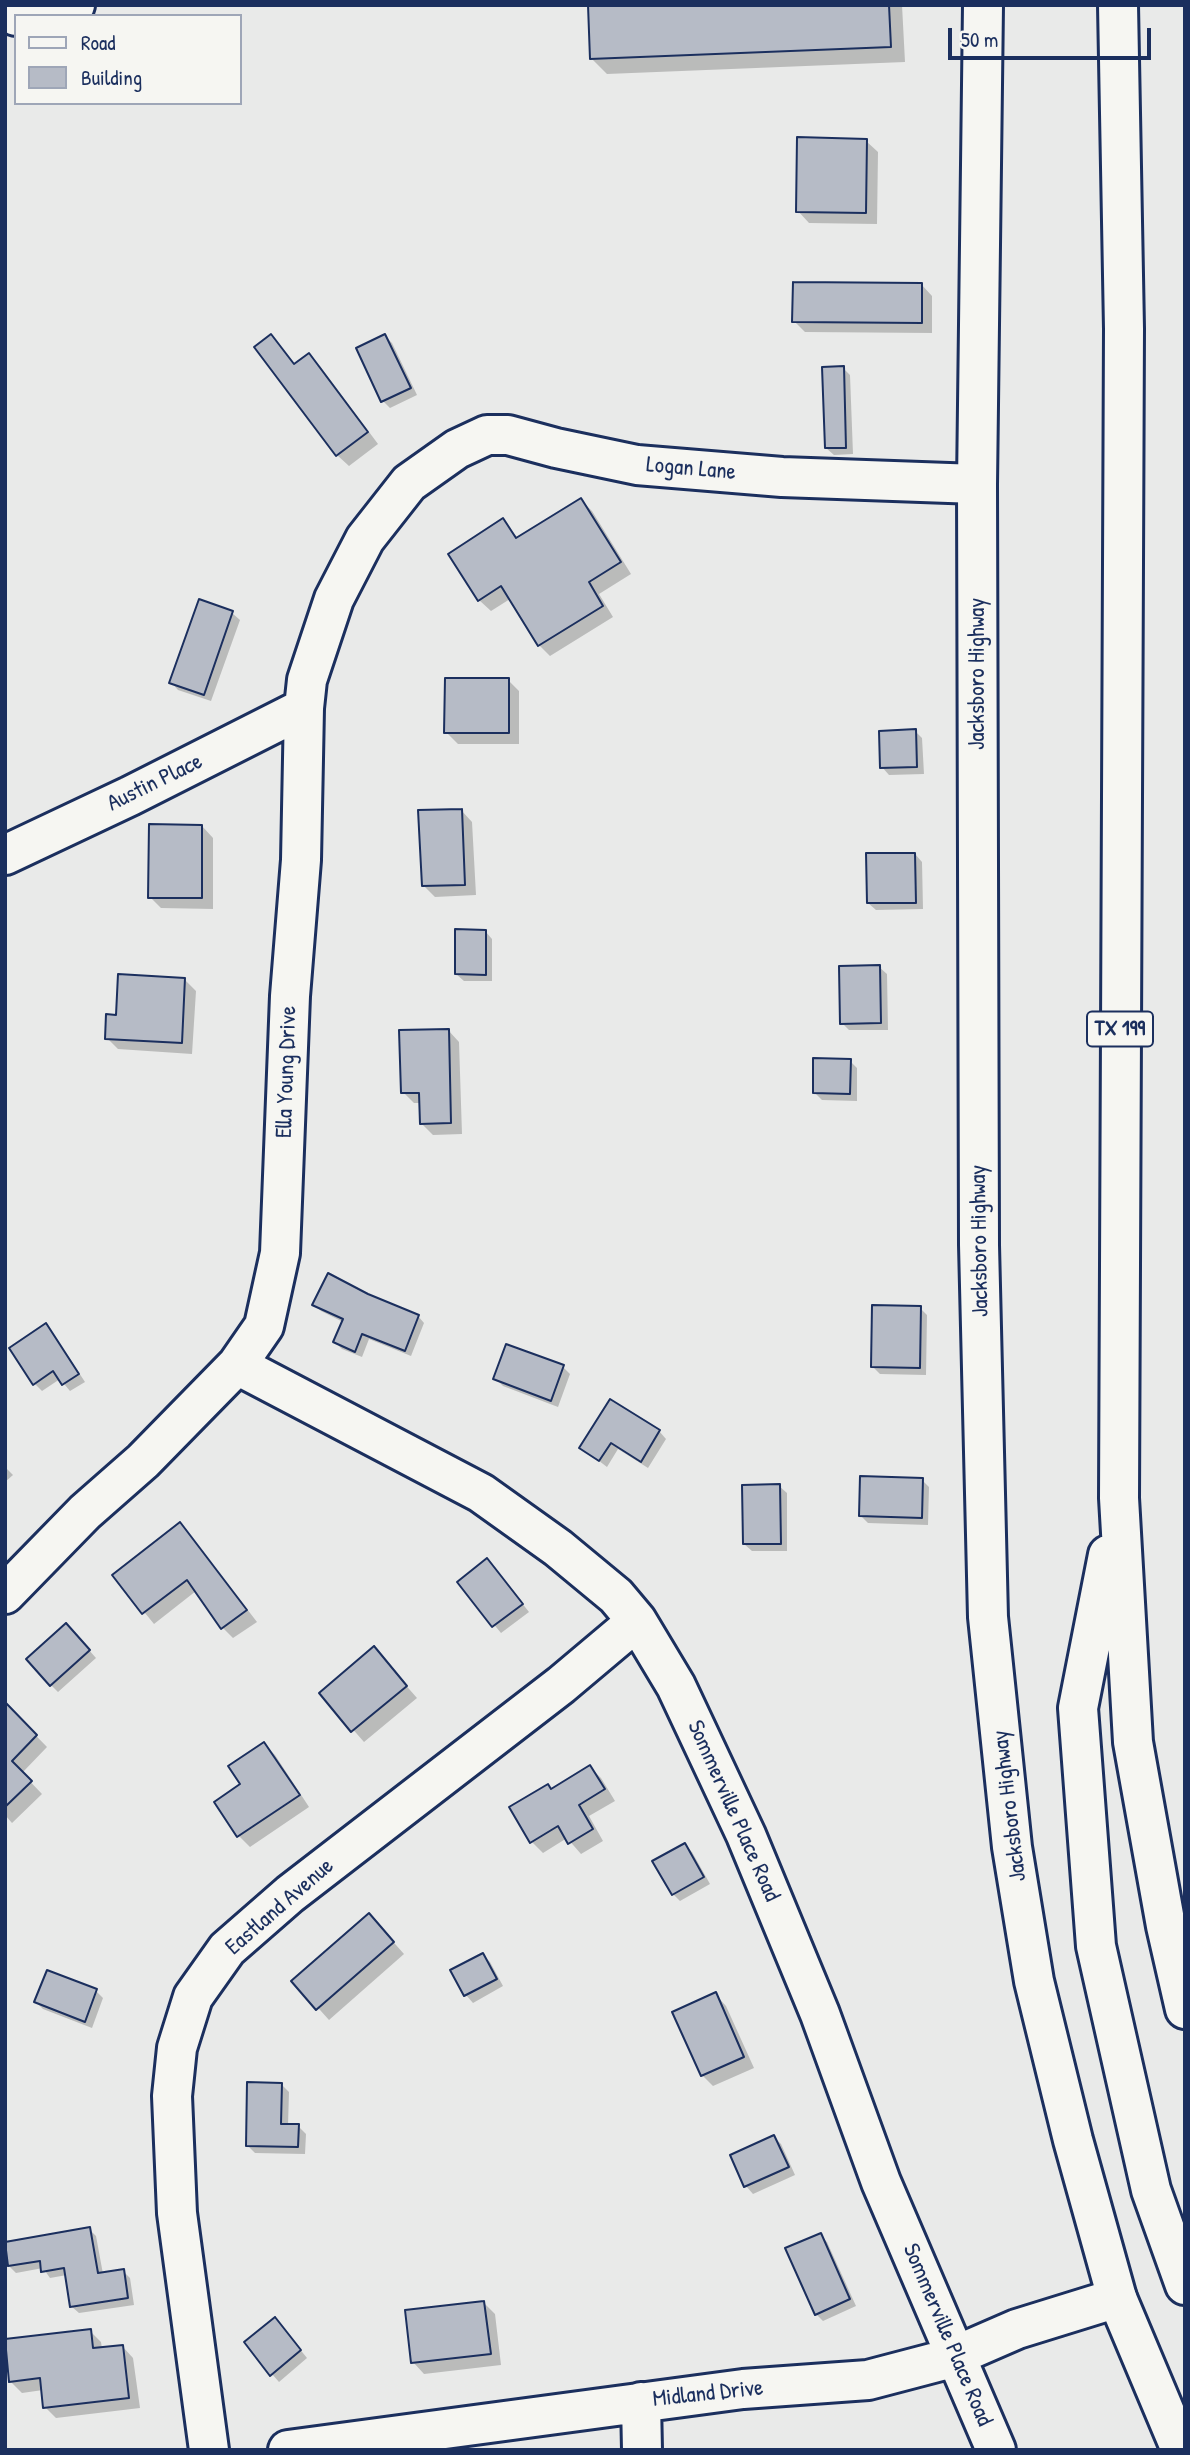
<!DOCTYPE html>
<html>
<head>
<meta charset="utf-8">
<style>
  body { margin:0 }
  #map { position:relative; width:1190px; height:2455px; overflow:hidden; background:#e9eae9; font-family:"Patrick Hand",sans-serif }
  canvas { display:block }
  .frame { position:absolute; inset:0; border:7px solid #1b2f5e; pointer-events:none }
  .legend { position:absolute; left:14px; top:14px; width:228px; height:91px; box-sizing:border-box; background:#f6f6f2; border:2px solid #9ea6b7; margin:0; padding:9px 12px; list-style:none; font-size:21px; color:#1b2f5e }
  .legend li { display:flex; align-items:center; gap:14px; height:35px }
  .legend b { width:35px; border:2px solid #9ea6b7 }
  .scale { position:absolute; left:948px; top:28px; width:203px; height:32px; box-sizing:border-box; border:4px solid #1b2f5e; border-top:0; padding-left:9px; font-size:21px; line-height:24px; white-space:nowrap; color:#1b2f5e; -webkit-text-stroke:5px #f6f6f2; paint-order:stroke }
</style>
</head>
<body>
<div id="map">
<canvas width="1190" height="2455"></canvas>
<div class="frame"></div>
<ul class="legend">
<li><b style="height:9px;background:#f6f6f2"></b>Road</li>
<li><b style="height:19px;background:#b6bbc6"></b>Building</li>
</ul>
<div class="scale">50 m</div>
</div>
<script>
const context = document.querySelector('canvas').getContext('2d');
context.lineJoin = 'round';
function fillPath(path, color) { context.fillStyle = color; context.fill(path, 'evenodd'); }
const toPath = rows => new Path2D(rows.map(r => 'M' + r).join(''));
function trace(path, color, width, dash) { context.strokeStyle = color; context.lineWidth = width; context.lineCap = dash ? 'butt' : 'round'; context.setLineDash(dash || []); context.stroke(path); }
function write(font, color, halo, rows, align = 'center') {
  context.font = font + ' "Patrick Hand",sans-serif'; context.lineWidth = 5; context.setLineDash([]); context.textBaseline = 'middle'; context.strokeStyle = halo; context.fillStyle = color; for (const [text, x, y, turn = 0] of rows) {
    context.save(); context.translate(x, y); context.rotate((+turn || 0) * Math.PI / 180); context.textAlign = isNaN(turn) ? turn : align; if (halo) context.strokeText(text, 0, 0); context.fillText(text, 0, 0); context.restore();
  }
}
fillPath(toPath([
  [589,5,902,5,905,62,607,74,592,59],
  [866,141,878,152,877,224,809,223,798,211],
  [921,284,932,296,932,333,805,332,794,321],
  [271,336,295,365,309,355,320,366,378,444,349,466,337,455,256,347],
  [385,336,392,343,417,395,390,408,383,401],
  [843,368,850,375,853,454,834,455,826,448],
  [581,500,592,511,631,574,599,594,613,617,550,656,539,645,510,599,491,611,479,600,503,521,519,539],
  [232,613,240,620,211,701,178,690,171,682],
  [508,680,519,691,519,744,458,744,446,732],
  [915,731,922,738,924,774,889,775,882,767],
  [461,810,472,822,476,895,435,897,424,886],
  [202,826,213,838,213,909,161,908,150,897],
  [915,854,922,862,923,909,876,910,868,903],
  [485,931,492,939,492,981,464,981,456,974],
  [879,967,887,974,888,1030,849,1030,842,1023],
  [185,980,196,991,192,1054,118,1049,107,1038],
  [448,1030,459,1042,462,1134,433,1135,421,1123,421,1103,414,1103,403,1092],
  [850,1061,857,1068,857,1101,822,1100,815,1093],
  [367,1296,418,1316,424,1323,411,1356,369,1339,362,1357,342,1349,335,1342,343,1322,321,1311,314,1304],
  [920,1308,927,1315,926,1375,880,1374,873,1367],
  [46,1325,53,1333,85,1382,70,1391,60,1379,42,1391,34,1383],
  [563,1367,570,1374,558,1407,503,1386,495,1378],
  [659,1431,666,1439,648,1468,618,1449,607,1467,582,1448],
  [5,1467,13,1475,5,1482],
  [922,1480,929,1487,928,1525,868,1523,861,1516],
  [779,1486,787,1493,787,1551,752,1551,744,1544],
  [190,1535,257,1622,233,1638,223,1628,196,1591,154,1624,114,1575],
  [494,1568,529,1612,501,1633,459,1582],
  [73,1632,96,1658,58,1692,51,1685],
  [374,1649,417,1698,364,1742,321,1693],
  [5,1704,47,1747,22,1773,42,1794,12,1823,5,1815],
  [264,1744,275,1755,309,1807,250,1847,239,1836],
  [590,1767,601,1778,615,1801,589,1816,603,1841,581,1854,567,1838,543,1853,532,1842,552,1790],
  [685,1845,692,1852,710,1884,680,1901,673,1894],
  [380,1927,404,1954,329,2020,294,1981],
  [483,1955,490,1962,503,1986,473,2003,466,1995,452,1971],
  [96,1991,103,1998,92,2028,43,2009,36,2002],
  [715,1994,726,2006,754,2068,713,2086,702,2075],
  [282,2085,289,2092,288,2126,298,2126,306,2134,305,2154,255,2153,247,2145],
  [774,2137,781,2144,795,2175,753,2194,746,2186],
  [89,2229,96,2236,103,2274,123,2271,130,2278,134,2305,79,2313,71,2306,67,2275,50,2278,43,2268,16,2273,9,2266],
  [820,2235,827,2242,856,2306,823,2321,816,2314],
  [484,2303,495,2314,501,2365,424,2374,413,2362],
  [282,2327,307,2358,279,2382,272,2374],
  [90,2331,101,2342,102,2349,122,2346,133,2358,140,2408,56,2418,45,2407,43,2390,22,2393,10,2381]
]), '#0003');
const building = toPath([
  [588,5,889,5,891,47,590,59,588,5],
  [797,137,867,139,866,213,796,212,797,137],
  [793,282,922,283,922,323,792,322,793,282],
  [271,334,294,364,309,353,368,432,336,456,254,347,271,334],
  [385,334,411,388,381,402,356,348,385,334],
  [844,366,846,448,825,448,822,367,844,366],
  [581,498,621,562,589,582,603,606,538,646,501,586,478,601,448,554,503,518,516,538,581,498],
  [199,599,233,611,204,695,169,683,199,599],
  [445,678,509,678,509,733,444,733,445,678],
  [916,729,917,767,880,768,879,731,916,729],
  [462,809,465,885,422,886,418,810,462,809],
  [149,824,202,825,202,898,148,898,149,824],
  [866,853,915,853,916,903,867,903,866,853],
  [455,929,486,930,486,975,455,974,455,929],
  [880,965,881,1023,840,1024,839,966,880,965],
  [118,974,185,978,182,1043,105,1039,106,1014,116,1015,118,974],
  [449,1029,451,1123,420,1124,419,1093,401,1093,399,1030,449,1029],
  [813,1058,851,1059,850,1094,813,1093,813,1058],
  [328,1273,368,1294,419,1315,405,1351,362,1334,355,1352,333,1342,343,1319,312,1305,328,1273],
  [872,1305,921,1306,920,1368,871,1367,872,1305],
  [46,1323,79,1374,62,1385,53,1371,33,1385,9,1348,46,1323],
  [506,1344,564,1365,551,1401,493,1379,506,1344],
  [610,1399,660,1430,641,1462,611,1443,599,1461,579,1448,610,1399],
  [860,1476,923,1478,922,1518,859,1516,860,1476],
  [780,1484,781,1544,743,1544,742,1485,780,1484],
  [180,1522,247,1610,221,1629,187,1580,142,1614,112,1575,180,1522],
  [487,1558,523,1604,492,1627,457,1582,487,1558],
  [66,1623,90,1650,50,1686,26,1659,66,1623],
  [374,1646,407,1686,351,1732,319,1693,374,1646],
  [5,1702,37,1735,12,1761,32,1781,5,1807,5,1702],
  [264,1742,300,1795,237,1837,214,1802,240,1784,228,1766,264,1742],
  [590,1765,605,1789,579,1805,593,1829,568,1844,558,1826,530,1843,509,1807,548,1784,551,1789,590,1765],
  [685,1843,704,1877,672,1895,652,1861,685,1843],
  [369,1913,394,1942,316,2010,291,1981,369,1913],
  [483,1953,497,1979,464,1996,450,1970,483,1953],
  [47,1970,97,1989,85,2022,34,2002,47,1970],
  [716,1992,744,2057,701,2076,672,2012,716,1992],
  [247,2082,282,2083,281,2124,299,2124,298,2147,246,2146,247,2082],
  [774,2135,789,2167,744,2187,730,2155,774,2135],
  [90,2227,98,2273,124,2269,128,2298,70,2307,64,2268,41,2272,40,2261,8,2266,5,2242,90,2227],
  [821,2233,850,2299,815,2315,785,2248,821,2233],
  [484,2301,491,2354,411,2363,405,2310,484,2301],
  [275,2317,301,2350,270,2376,244,2342,275,2317],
  [91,2329,93,2348,123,2345,129,2398,43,2408,40,2378,9,2382,5,2339,91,2329]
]);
fillPath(building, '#b6bbc6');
trace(building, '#1b2f5e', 2);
const minor = toPath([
  [16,16,75,5],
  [5,855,130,796,304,708],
  [237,1365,481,1493,558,1548,616,1596,637,1621,676,1686,746,1835,820,2014,881,2182,996,2450],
  [5,1594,85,1512,143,1461,237,1365,264,1326,280,1253,290,996,301,860,304,708,307,680,334,599,365,539,409,483,457,449,487,435,508,435,556,448,637,465,782,477,977,484],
  [641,2402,642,2450],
  [209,2450,177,2213,172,2096,177,2048,193,1997,227,1949,290,1894,561,1685,637,1621],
  [288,2450,743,2389,868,2380,948,2359,1017,2329,1117,2298]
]);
const major = toPath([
  [983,5,977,484,979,1245,988,1617,1012,1847,1034,1981,1073,2140,1117,2298,1181,2450]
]);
const highway = toPath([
  [1118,5,1124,329,1119,1498,1133,1742,1166,1926,1185,2009],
  [1108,1555,1078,1708,1096,1946,1151,2190,1185,2285]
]);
trace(minor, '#1b2f5e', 44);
trace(major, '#1b2f5e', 44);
trace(highway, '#1b2f5e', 44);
trace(minor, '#f6f6f2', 38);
trace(major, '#f6f6f2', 38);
trace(highway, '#f6f6f2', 38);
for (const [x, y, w] of [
  [1120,1029,66]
]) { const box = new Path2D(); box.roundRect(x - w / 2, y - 17.5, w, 35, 5); context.fillStyle = '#f6f6f2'; context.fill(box); trace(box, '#1b2f5e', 2); }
write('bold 21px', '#1b2f5e', null, [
  ["TX 199",1120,1029]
]);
write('23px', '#1b2f5e', '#f6f6f2', [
  ["Logan Lane",691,469,5],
  ["Jacksboro Highway",978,674,-90],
  ["Austin Place",155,783,-26],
  ["Ella Young Drive",287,1072,-88],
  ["Jacksboro Highway",980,1241,-91],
  ["Jacksboro Highway",1010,1806,-97],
  ["Sommerville Place Road",733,1811,66],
  ["Eastland Avenue",280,1907,-41],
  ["Sommerville Place Road",947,2335,67],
  ["Midland Drive",708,2394,-6]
]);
</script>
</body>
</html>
